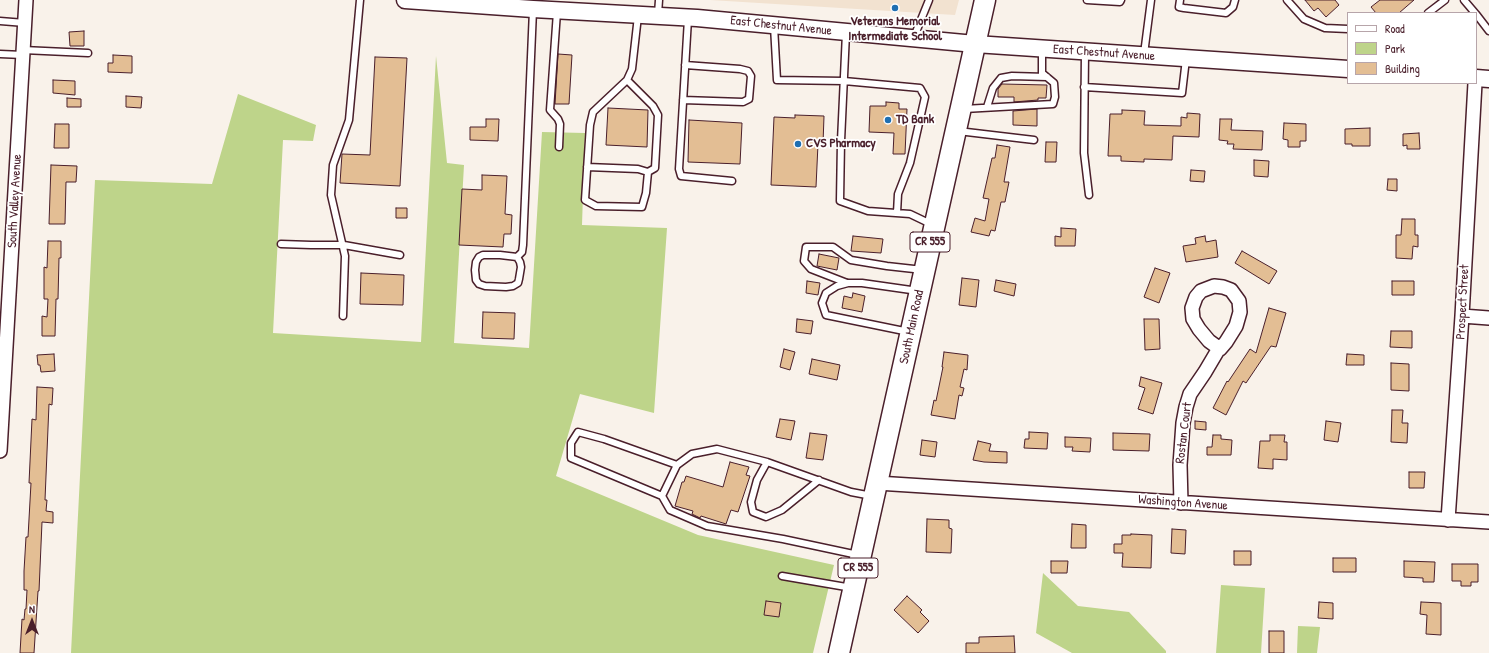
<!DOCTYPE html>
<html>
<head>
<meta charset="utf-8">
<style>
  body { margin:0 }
  #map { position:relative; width:1489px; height:653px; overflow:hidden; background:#f9f2ea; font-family:"Patrick Hand",sans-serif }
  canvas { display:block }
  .legend { position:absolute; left:1347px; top:12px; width:130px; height:72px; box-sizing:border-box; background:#fff; border:1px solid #b7a5aa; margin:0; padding:5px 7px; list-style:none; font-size:12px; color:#4a1f2b }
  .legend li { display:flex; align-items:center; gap:8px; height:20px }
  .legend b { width:20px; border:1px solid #b7a5aa }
  .north { position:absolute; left:12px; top:601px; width:40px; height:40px; -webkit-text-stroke:3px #fff; paint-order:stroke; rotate:0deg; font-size:11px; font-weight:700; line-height:16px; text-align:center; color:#4a1f2b }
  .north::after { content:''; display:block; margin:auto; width:14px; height:18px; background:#4a1f2b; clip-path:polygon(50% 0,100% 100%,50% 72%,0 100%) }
</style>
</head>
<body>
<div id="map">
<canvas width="1489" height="653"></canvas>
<ul class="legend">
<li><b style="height:5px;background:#fff"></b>Road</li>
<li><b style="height:11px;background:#bed48a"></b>Park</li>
<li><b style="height:11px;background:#e3be94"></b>Building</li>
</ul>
<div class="north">N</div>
</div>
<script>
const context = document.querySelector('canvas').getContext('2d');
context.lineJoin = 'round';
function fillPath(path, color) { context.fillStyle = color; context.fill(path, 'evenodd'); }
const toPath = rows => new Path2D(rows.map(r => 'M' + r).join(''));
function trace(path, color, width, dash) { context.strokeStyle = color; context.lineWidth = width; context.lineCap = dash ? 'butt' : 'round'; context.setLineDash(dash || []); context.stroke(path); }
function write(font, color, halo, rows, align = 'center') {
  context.font = font + ' "Patrick Hand",sans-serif'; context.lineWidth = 3.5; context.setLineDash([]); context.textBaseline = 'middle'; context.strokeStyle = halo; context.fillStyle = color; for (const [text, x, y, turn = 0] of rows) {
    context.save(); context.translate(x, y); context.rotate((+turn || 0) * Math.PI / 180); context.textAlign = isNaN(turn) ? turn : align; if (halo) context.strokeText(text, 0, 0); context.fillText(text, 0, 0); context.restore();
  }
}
fillPath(toPath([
  [710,0,959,0,955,15]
]), '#f2e2d0');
fillPath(toPath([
  [436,56,447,163,464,165,454,343,529,348,542,132,585,133,582,225,667,228,654,413,580,394,556,476,698,535,834,565,813,653,71,653,95,180,212,184,238,94,316,125,313,141,283,140,273,333,421,342],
  [1043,573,1078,606,1129,612,1166,651,1166,653,1072,653,1036,633],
  [1221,585,1265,588,1261,653,1216,653],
  [1298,626,1320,627,1317,653,1297,653]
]), '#bed48a');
const building = toPath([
  [1305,0,1335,0,1339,5,1326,17,1318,8,1314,11,1305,0],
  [1380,0,1414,0,1399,13,1376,13,1371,7,1380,0],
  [84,31,84,46,70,46,69,32,84,31],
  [558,54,572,55,569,104,555,104,558,54],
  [113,55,132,56,132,73,108,72,108,63,113,63,113,55],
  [375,57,407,58,400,186,340,183,342,154,370,155,375,57],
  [53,80,75,81,75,95,53,93,53,80],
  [1002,84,1047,85,1046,98,1038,98,1038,100,1014,102,1014,97,998,97,998,89,1002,84],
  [126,96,142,97,141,108,126,107,126,96],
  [67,98,81,99,81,107,67,107,67,98],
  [886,102,899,103,899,109,907,109,905,154,893,154,894,133,869,132,870,106,886,106,886,102],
  [608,108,648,110,647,147,606,145,608,108],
  [1037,109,1037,126,1013,125,1013,111,1037,109],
  [1122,110,1145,111,1144,125,1181,126,1181,117,1187,118,1187,113,1200,114,1199,137,1173,136,1172,160,1144,159,1144,162,1121,161,1121,156,1108,156,1110,114,1122,114,1122,110],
  [795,115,824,116,823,144,818,144,816,187,771,185,774,117,795,118,795,115],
  [486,119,499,119,498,141,470,140,470,127,486,127,486,119],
  [1220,119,1232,119,1231,130,1263,131,1262,150,1233,149,1234,144,1227,144,1228,141,1219,140,1220,119],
  [689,120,742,123,740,164,688,162,689,120],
  [1284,123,1306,124,1306,141,1300,141,1300,147,1288,147,1288,140,1283,139,1284,123],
  [55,124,69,124,69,148,54,148,55,124],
  [1370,128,1370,146,1352,146,1352,144,1345,144,1345,129,1370,128],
  [1419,133,1420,149,1407,149,1407,145,1403,146,1403,134,1419,133],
  [1046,142,1057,142,1056,162,1045,162,1046,142],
  [997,145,1010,147,1004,182,1009,182,1005,202,1001,202,995,231,991,230,989,236,971,232,975,218,985,221,989,199,983,198,992,158,995,158,997,145],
  [1254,160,1269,161,1268,177,1254,176,1254,160],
  [51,165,77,166,76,182,66,182,65,224,49,224,51,165],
  [1191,170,1205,171,1204,182,1190,181,1191,170],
  [482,175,507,176,505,214,512,215,511,234,504,234,503,247,459,245,462,189,482,190,482,175],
  [1388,179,1397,179,1397,191,1387,190,1388,179],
  [396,208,407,208,407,218,396,218,396,208],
  [1402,219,1415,219,1415,235,1418,235,1418,247,1413,246,1412,259,1396,258,1396,235,1401,235,1402,219],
  [1061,228,1076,229,1075,246,1055,246,1055,236,1061,237,1061,228],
  [853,236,883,239,881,253,851,251,853,236],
  [1205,236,1206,242,1216,240,1218,257,1186,262,1183,246,1196,244,1195,238,1205,236],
  [48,241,61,241,61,258,59,258,58,299,56,299,55,336,42,336,42,316,47,317,48,299,44,299,44,267,47,268,48,241],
  [1242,251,1277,271,1269,284,1235,263,1242,251],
  [819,254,839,258,837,270,817,266,819,254],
  [1155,268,1170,273,1159,303,1144,297,1155,268],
  [361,273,404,275,403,305,360,304,361,273],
  [962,278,979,280,976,307,959,305,962,278],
  [996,280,1016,284,1014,296,994,291,996,280],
  [807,281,820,283,818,295,806,293,807,281],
  [1392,281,1414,281,1414,295,1392,295,1392,281],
  [853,293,865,296,862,312,842,308,844,296,852,298,853,293],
  [1269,308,1286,313,1276,347,1271,346,1246,383,1243,381,1226,415,1213,408,1227,381,1228,382,1250,349,1256,353,1269,308],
  [483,312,515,313,514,339,482,338,483,312],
  [797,319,813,321,811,334,796,332,797,319],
  [1144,319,1159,319,1160,349,1145,350,1144,319],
  [1391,331,1412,331,1412,348,1390,347,1391,331],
  [784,349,795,352,790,370,780,367,784,349],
  [944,352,968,355,967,370,964,369,960,387,964,388,962,396,959,395,955,419,931,415,934,400,936,401,943,367,942,367,944,352],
  [54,354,55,371,41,372,40,365,38,365,37,355,54,354],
  [1347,354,1364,355,1364,365,1346,365,1347,354],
  [812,359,840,365,837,380,809,374,812,359],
  [1391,363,1409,364,1409,391,1391,390,1391,363],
  [1141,377,1162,383,1153,414,1138,409,1145,388,1139,386,1141,377],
  [37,387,53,388,52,405,49,404,45,500,47,500,46,511,53,512,53,523,42,522,39,591,38,591,34,653,20,653,22,619,24,620,25,609,26,609,27,590,24,590,24,571,26,537,28,537,31,483,29,483,32,419,36,420,37,387],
  [1392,410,1403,410,1402,423,1408,423,1407,443,1391,442,1392,410],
  [780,419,795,421,791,440,776,437,780,419],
  [1195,421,1206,422,1206,430,1195,429,1195,421],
  [1326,421,1341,423,1338,442,1324,440,1326,421],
  [1029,432,1048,433,1047,449,1024,448,1025,439,1029,439,1029,432],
  [810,433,827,435,823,460,806,458,810,433],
  [1113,433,1150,434,1149,451,1113,450,1113,433],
  [1213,435,1221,435,1221,439,1232,440,1231,455,1207,455,1207,447,1212,447,1213,435],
  [1270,435,1285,435,1284,442,1287,442,1287,460,1273,459,1273,469,1258,468,1260,441,1270,441,1270,435],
  [1065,437,1091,438,1090,452,1072,451,1073,447,1065,447,1065,437],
  [922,440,937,442,935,457,920,455,922,440],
  [978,441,991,444,989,451,1007,452,1007,463,984,462,973,460,978,441],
  [730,462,749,467,746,475,750,476,738,512,731,510,726,524,701,516,700,518,692,514,693,511,675,506,682,482,684,482,686,476,723,487,730,462],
  [1409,472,1425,472,1424,488,1409,488,1409,472],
  [927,519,949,520,949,528,952,529,951,553,926,552,927,519],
  [1072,524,1086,525,1086,548,1071,548,1072,524],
  [1172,529,1186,530,1185,554,1171,553,1172,529],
  [1131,534,1152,535,1151,568,1122,567,1123,553,1114,553,1114,544,1122,544,1122,535,1131,535,1131,534],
  [1234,551,1251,551,1251,565,1234,565,1234,551],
  [1333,558,1356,558,1356,572,1333,572,1333,558],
  [1051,561,1068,561,1067,573,1051,573,1051,561],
  [1404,561,1435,562,1434,582,1423,582,1423,578,1404,577,1404,561],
  [1452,564,1478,564,1478,582,1471,582,1471,586,1461,586,1461,581,1452,581,1452,564],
  [907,596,922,610,920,612,929,621,918,633,894,610,907,596],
  [766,601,781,603,779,617,764,615,766,601],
  [1319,602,1333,603,1333,619,1318,618,1319,602],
  [1421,602,1441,603,1441,635,1426,634,1427,615,1420,614,1421,602],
  [1269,631,1284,631,1284,653,1269,653,1269,631],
  [1014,636,1015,653,966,653,966,643,979,643,979,637,1014,636]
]);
fillPath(building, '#e3be94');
trace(building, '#4a1f2b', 1);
const service = toPath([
  [1087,0,1120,2,1121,0],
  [1180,0,1179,7,1184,8,1226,13,1233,7,1235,0],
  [1287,0,1304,19,1325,28,1348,29],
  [1464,0,1475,13],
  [557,12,550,110,558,119,560,124,559,147],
  [1428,13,1445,0],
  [658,14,659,0],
  [1476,14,1489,31],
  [688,19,679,169,681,176,732,181],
  [0,21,25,23],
  [774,26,777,80,844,81,920,88,925,97,910,163,898,194,897,213],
  [846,33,841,141,840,201,868,211,910,214,933,225],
  [914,37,929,0],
  [23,50,88,53],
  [1085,52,1084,153,1089,195],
  [0,54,23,55],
  [1144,54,1151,0],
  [627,80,653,106,658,115,655,168,648,172],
  [1084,87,1182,93,1186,59],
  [683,100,743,102,749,99,751,76,748,71,740,69,685,65],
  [987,107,993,88,1001,78,1012,76,1047,77],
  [964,109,1053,104,1055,97,1054,83,1042,73,1042,49],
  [958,131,1034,140],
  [587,167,638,169,648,172,646,193,642,207,596,206,585,200,590,125,593,112,627,80,632,69,638,16],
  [281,244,311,245,344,245,400,255],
  [517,257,500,255,483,255,479,257,476,262,475,270,476,280,479,284,485,286,506,287,513,286,518,283,519,279,521,267,520,262,517,257,522,252,523,245,533,10],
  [847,283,811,269,804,261,806,247,833,247,851,260,887,266,923,270],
  [343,316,345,256,331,195,333,165,349,120,360,0],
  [909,332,826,315,822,303,826,293,837,286,848,283,862,283,918,291],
  [767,462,757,480,751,502,753,512,766,517,782,510,819,480],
  [662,496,677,465],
  [858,555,783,539,707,526,670,510,662,496,571,458,571,443,578,432,604,439,677,465,692,454,717,449,767,462,851,492,872,496],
  [782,576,852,588]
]);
const minor = toPath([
  [1462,316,1489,318],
  [0,451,26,0],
  [877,483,1489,522],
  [1181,503,1180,465,1183,423,1186,407,1190,394,1205,372,1218,350,1220,349,1226,342,1236,326,1240,312,1239,301,1231,290,1223,287,1214,286,1201,291,1196,297,1192,308,1193,319,1199,329,1209,341,1220,349],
  [1448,520,1462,316,1475,83]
]);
const tertiary = toPath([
  [405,0,533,9,697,18,975,44,1348,69],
  [1476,78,1489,79]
]);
const primary = toPath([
  [839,653,985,0]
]);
trace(service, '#4a1f2b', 9);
trace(minor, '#4a1f2b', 16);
trace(tertiary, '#4a1f2b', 19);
trace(primary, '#4a1f2b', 23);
trace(service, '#fff', 6);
trace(minor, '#fff', 13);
trace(tertiary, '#fff', 16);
trace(primary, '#fff', 20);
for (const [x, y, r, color] of [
  [895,8,4,"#1f6fb2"],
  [888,120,4,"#1f6fb2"],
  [798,144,4,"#1f6fb2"]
]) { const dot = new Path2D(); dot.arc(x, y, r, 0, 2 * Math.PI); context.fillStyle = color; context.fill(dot); trace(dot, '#fff', 1.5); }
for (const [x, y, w] of [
  [930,242,40],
  [858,568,40]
]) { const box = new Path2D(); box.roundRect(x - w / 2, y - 10, w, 20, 3); context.fillStyle = '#fff'; context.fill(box); trace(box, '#4a1f2b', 1); }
write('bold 12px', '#4a1f2b', null, [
  ["CR 555",930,242],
  ["CR 555",858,568]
]);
write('bold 13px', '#4a1f2b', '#fff', [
  ["Veterans Memorial",895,22,"center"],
  ["Intermediate School",895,37,"center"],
  ["TD Bank",896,120],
  ["CVS Pharmacy",806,144]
], 'left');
write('13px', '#4a1f2b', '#fff', [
  ["East Chestnut Avenue",781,26,6],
  ["East Chestnut Avenue",1104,53,4],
  ["South Valley Avenue",15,201,-87],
  ["Prospect Street",1463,302,-87],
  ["South Main Road",912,327,-78],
  ["Rostan Court",1184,433,-83],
  ["Washington Avenue",1183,503,4]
]);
</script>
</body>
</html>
